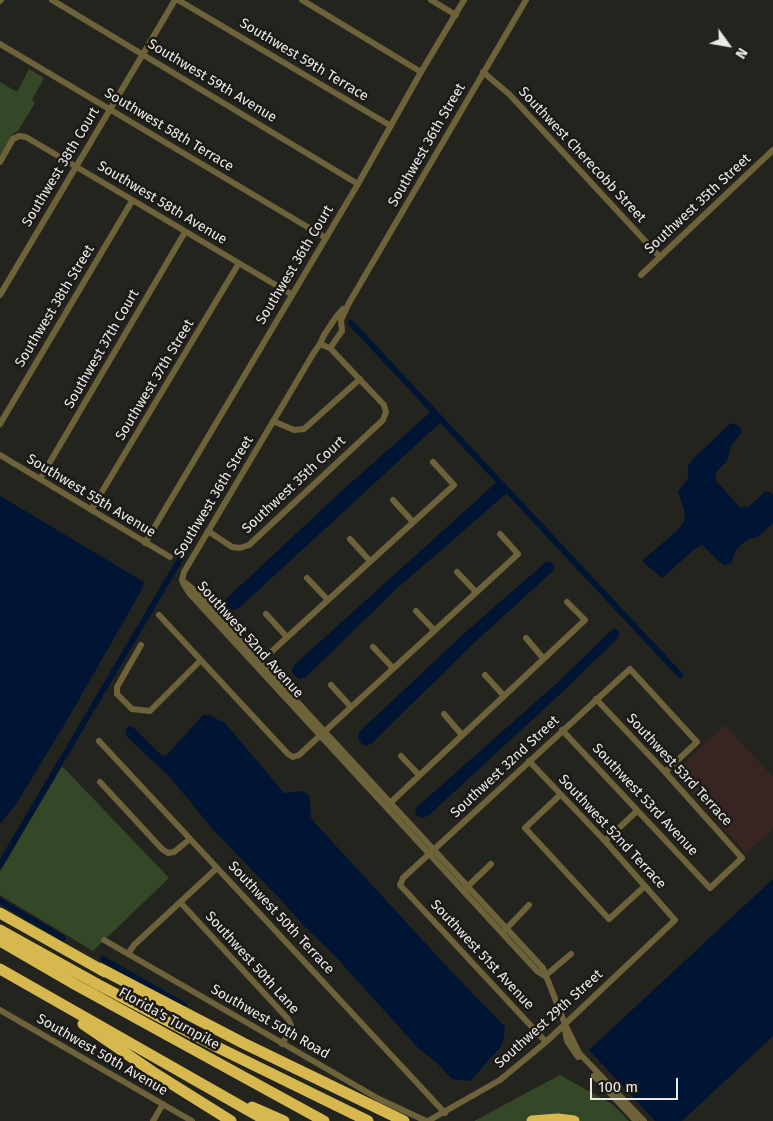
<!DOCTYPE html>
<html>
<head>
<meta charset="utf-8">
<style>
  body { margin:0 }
  #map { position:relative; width:773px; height:1121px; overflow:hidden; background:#24241f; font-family:"Fira Sans",sans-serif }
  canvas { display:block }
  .north { position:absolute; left:703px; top:20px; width:50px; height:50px; -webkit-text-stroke:4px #1b1a16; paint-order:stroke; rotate:122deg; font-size:14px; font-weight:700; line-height:20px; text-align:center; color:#ebeae7 }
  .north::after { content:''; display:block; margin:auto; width:18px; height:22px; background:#ebeae7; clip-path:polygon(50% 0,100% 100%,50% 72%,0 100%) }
  .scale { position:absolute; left:590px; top:1078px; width:88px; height:22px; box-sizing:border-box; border:2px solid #ebeae7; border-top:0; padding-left:6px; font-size:15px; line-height:18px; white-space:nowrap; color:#ebeae7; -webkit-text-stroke:4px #1b1a16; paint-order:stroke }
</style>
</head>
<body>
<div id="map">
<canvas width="773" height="1121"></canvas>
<div class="north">N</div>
<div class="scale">100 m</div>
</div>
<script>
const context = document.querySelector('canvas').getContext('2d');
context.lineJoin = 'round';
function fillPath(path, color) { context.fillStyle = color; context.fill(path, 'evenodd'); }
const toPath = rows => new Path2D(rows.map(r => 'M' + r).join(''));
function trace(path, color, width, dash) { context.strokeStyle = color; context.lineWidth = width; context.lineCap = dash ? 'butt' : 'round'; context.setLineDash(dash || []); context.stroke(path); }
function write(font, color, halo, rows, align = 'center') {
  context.font = font + ' "Fira Sans",sans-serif'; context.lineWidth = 5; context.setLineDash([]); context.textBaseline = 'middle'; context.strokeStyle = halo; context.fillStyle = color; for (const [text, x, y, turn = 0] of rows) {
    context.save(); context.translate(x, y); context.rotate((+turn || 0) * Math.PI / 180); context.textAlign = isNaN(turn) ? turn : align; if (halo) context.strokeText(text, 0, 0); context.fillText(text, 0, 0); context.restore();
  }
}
fillPath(toPath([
  [725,725,773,777,773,829,746,853,673,773]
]), '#382523');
fillPath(toPath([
  [29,69,44,78,32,100,35,103,18,131,14,133,0,156,0,82,17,92],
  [62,766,169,878,93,951,0,895,0,872],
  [560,1075,612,1104,629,1121,474,1121]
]), '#344827');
fillPath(toPath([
  [433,410,443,420,239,608,232,610,227,607,224,602,227,598,345,488],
  [731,423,737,425,741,429,741,433,731,446,727,461,716,472,716,481,740,507,748,507,766,491,771,493,773,495,773,523,758,537,750,538,743,543,735,551,732,562,729,564,723,565,702,545,696,548,662,578,643,562,644,559,679,529,685,520,684,510,678,492,688,478,688,466,692,460],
  [498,481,508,492,394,591,306,677,300,679,295,676,292,672,293,666],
  [0,496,144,582,141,591,66,722,16,804,0,824],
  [546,562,550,562,554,565,553,571,476,641,371,744,365,746,361,743,358,738,359,732,469,629],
  [614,628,619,631,618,638,557,697,429,815,423,818,417,816,415,811,418,806,556,684],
  [203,715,209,715,225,723,284,793,304,791,309,796,311,810,310,816,315,823,450,970,505,1027,504,1038,500,1048,470,1081,452,1079,437,1063,419,1049,335,956,304,926,280,899,215,832,169,776,127,737,125,733,127,728,130,726,133,727,159,753,164,756,167,755],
  [773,879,773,1036,682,1121,655,1121,589,1050]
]), '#001433');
trace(toPath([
  [351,323,680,675],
  [0,865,225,483],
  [0,901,63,938],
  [103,959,184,1005]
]), '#001433', 6);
trace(toPath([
  [52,0,358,184],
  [178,0,391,126],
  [302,0,421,72],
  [431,0,456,15],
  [0,1,1,0],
  [0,44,326,238],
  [483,72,509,94,660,257],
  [0,162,13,139,19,136,26,137,291,294],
  [641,275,773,150],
  [0,295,175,0],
  [330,348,342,331,341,320,349,303,526,0],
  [273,421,294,430,304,429,360,379],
  [0,424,132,201],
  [0,455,170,557],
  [40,479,185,232],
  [393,500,413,522],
  [91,510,239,263],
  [208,531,232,547,240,548,249,545,383,420,386,412,384,405,330,348,320,344],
  [350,539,370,561],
  [145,543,358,184,421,72,464,0],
  [457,572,476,592],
  [307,578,328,600],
  [182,580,193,589,543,968,565,1024,579,1053,644,1121],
  [182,580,184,572,313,354,320,344,324,335,336,317,343,309],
  [183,583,189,593,537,971,545,976],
  [416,611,434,630],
  [266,614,287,637],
  [159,615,288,754,293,757,299,755,518,554,500,534],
  [526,638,543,658],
  [141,645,117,687,117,694,132,709,150,711,200,661],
  [373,647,393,668],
  [259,663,454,485,433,462],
  [485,675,504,696],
  [331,685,351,707],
  [444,714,462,735],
  [562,730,710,888,742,858,665,772,596,699],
  [99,741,445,1113],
  [401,756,419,775],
  [100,782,162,849,168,853,174,852,190,839],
  [560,795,525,828,609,919,645,886],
  [389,804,585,620,567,602],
  [605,841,637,811],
  [465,889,491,864],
  [180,902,288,1019,291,1025,290,1031,282,1044],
  [505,930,529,905],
  [104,940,379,1099,426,1121],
  [128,954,134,945,217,868],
  [545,976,571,954],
  [0,1010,192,1121],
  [565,1030,567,1041,578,1057],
  [546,1042,400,885,403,878,630,669,697,742,665,772],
  [594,1076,636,1121],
  [153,1121,163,1104],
  [428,1121,500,1080,546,1042,675,920,605,841,529,761]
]), '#6e623b', 6);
trace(toPath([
  [0,913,105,972],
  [0,930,99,985,213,1045,368,1121],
  [0,941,76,985,324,1121],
  [99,968,243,1043,404,1121],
  [0,969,267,1121],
  [83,1024,156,1074,231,1121],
  [252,1107,284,1121],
  [532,1121,558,1119,574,1121]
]), '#d7b84e', 11);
write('14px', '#ebeae7', '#1b1a16', [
  ["Southwest 59th Terrace",304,60,31],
  ["Southwest 59th Avenue",212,81,31],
  ["Southwest 58th Terrace",169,130,31],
  ["Southwest 36th Street",427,145,-60],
  ["Southwest Cherecobb Street",582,155,47],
  ["Southwest 38th Court",61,167,-59],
  ["Southwest 58th Avenue",162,203,31],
  ["Southwest 35th Street",698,204,-43],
  ["Southwest 36th Court",295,265,-59],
  ["Southwest 38th Street",55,306,-59],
  ["Southwest 37th Court",102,349,-60],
  ["Southwest 37th Street",155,380,-59],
  ["Southwest 35th Court",294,485,-43],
  ["Southwest 55th Avenue",91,496,31],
  ["Southwest 36th Street",214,497,-59],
  ["Southwest 52nd Avenue",250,640,48],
  ["Southwest 32nd Street",505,767,-43],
  ["Southwest 53rd Terrace",679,770,47],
  ["Southwest 53rd Avenue",645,800,47],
  ["Southwest 52nd Terrace",612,832,47],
  ["Southwest 50th Terrace",281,918,47],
  ["Southwest 51st Avenue",482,955,47],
  ["Southwest 50th Lane",252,963,48],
  ["Florida's Turnpike",169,1019,29],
  ["Southwest 29th Street",549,1019,-42],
  ["Southwest 50th Road",270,1022,30],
  ["Southwest 50th Avenue",102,1055,30]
]);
</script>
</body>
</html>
